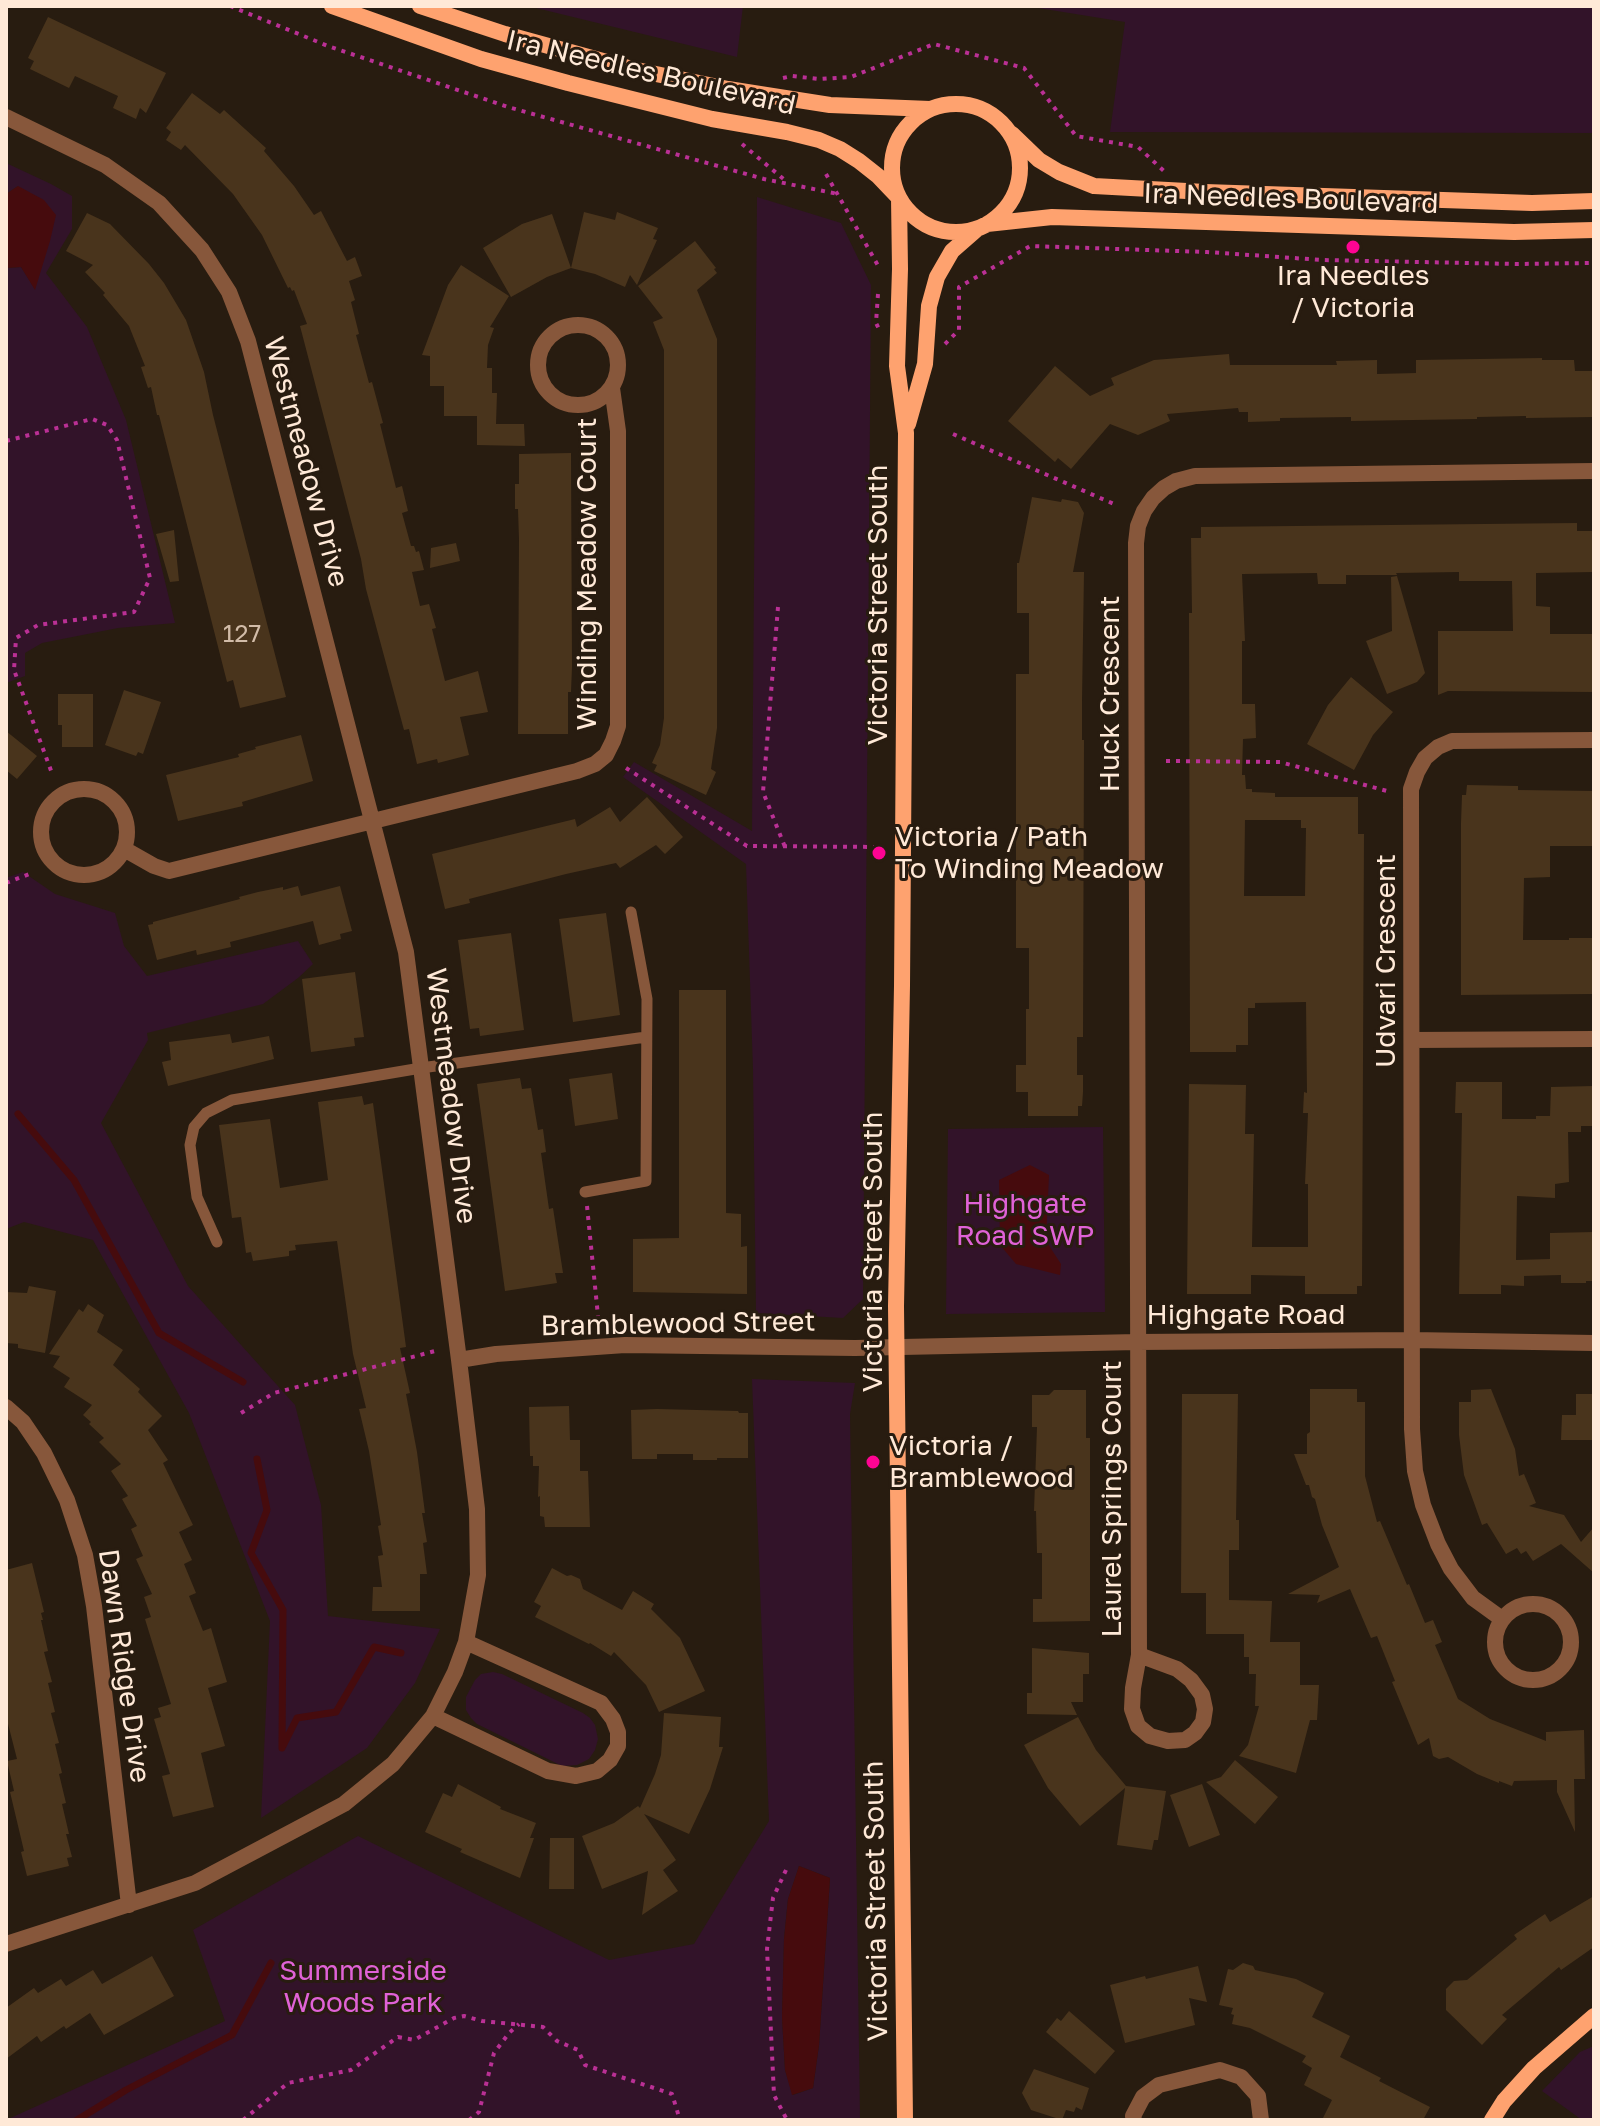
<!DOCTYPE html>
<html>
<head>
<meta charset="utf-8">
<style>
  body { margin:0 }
  #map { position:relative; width:1600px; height:2126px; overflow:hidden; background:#281c10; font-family:"Golos Text",sans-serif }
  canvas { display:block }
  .frame { position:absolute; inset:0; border:8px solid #ffe9d7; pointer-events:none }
</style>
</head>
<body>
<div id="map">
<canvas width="1600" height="2126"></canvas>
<div class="frame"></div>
</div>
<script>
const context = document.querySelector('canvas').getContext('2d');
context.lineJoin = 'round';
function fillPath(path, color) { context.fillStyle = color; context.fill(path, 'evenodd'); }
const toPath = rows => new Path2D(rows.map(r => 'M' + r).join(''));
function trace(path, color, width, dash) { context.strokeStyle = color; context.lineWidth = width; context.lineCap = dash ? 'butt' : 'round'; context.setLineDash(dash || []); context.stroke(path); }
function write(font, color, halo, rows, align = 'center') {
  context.font = font + ' "Golos Text",sans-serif'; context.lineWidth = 6; context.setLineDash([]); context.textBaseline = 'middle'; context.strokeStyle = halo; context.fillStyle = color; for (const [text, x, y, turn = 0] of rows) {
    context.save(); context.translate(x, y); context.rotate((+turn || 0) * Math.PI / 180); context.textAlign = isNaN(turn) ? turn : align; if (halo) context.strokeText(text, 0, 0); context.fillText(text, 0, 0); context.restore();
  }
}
fillPath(toPath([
  [528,6,743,6,737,57],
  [1026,6,1594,6,1594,133,1110,132,1125,22],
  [6,163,51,184,72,196,72,229,46,273,87,327,126,420,175,623,118,628,42,643,25,653,25,676,6,683,6,268,21,267,35,289,18,186,6,194],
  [757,197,841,223,871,285,863,1299,843,1318,756,1313,753,1069,746,864,623,777,634,762,752,831],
  [23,872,55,894,115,913,124,946,147,976,298,941,313,964,298,978,263,1004,147,1033,148,1040,101,1123,188,1286,295,1405,321,1505,328,1616,440,1629,415,1683,367,1748,261,1818,270,1621,189,1413,93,1240,24,1222,6,1229,6,878],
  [1103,1127,1105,1312,946,1314,948,1129],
  [752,1379,855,1383,850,1414,860,2120,6,2120,225,2021,193,1930,358,1836,609,1960,694,1944,769,1821],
  [799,1866,830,1878,819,2045,813,2088,793,2095,785,2070,782,2017,784,1939,788,1899],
  [493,1672,502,1674,583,1713,590,1718,595,1725,598,1739,595,1750,589,1759,577,1765,562,1766,477,1724,471,1718,466,1710,466,1697,475,1680,481,1674],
  [1594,2046,1594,2120,1582,2120,1542,2091,1580,2052]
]), '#321329');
fillPath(toPath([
  [18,186,44,200,56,215,50,241,35,290,21,267,6,268,6,194],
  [1030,1165,1049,1175,1046,1241,1061,1264,1060,1275,1016,1264,1000,1245,999,1180],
  [799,1866,830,1878,819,2045,813,2088,792,2095,785,2070,782,2017,784,1939,788,1899]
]), '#460b0d');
trace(toPath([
  [18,1114,74,1180,159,1333,243,1382],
  [257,1459,267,1510,251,1553,283,1610,282,1748],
  [283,1746,297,1718,336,1712,374,1647,401,1653],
  [77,2120,126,2090,232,2035,271,1963]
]), '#460b0d', 7);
fillPath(toPath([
  [48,17,166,73,146,113,140,108,136,119,113,108,118,96,75,76,69,88,30,69,34,61,28,58],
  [192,93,220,114,224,110,266,148,264,151,294,186,314,215,321,211,347,261,355,257,362,276,349,281,355,300,351,302,359,334,356,335,369,383,372,382,383,423,380,424,396,488,402,486,408,511,402,513,411,546,414,546,416,552,419,551,424,570,412,572,420,606,429,604,436,628,432,629,445,681,478,671,488,712,460,717,469,755,438,763,437,759,417,764,409,729,404,730,366,589,361,559,300,326,307,324,294,290,292,291,290,287,288,288,262,235,233,194,185,145,181,150,166,140,171,132,166,128],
  [584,212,615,220,617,212,658,228,653,239,657,240,637,285,630,275,625,287,595,274,571,268,547,277,511,297,483,248,522,224,552,214,571,268],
  [87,213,110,224,149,264,164,283,186,320,204,372,213,415,286,697,240,708,233,680,227,682,159,415,157,415,151,387,148,388,141,367,145,366,129,326,103,295,105,293,85,272,93,265,66,251],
  [695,241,716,268,714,269,717,273,697,290,717,339,717,728,711,769,716,772,706,795,654,771,657,765,652,763,660,745,664,718,664,350,653,322,663,318,638,286],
  [461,265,509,296,490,327,494,328,488,345,487,368,492,368,492,393,497,393,496,424,524,424,525,446,477,445,477,416,444,416,444,386,430,386,430,356,422,355,448,285],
  [1229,354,1230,365,1337,365,1336,361,1377,360,1377,374,1416,373,1416,360,1542,358,1542,360,1574,360,1575,371,1594,371,1594,417,1526,418,1526,416,1477,417,1477,419,1351,421,1351,417,1280,418,1280,421,1248,422,1248,412,1239,412,1238,408,1167,414,1170,421,1138,435,1110,424,1071,469,1058,458,1055,462,1008,421,1055,366,1090,396,1114,385,1111,378,1154,360],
  [571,453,572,667,571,692,568,692,568,734,518,734,519,539,518,509,515,509,515,484,519,484,519,454],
  [1032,497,1061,502,1062,499,1078,502,1084,513,1073,572,1084,572,1082,701,1082,740,1084,740,1083,1037,1077,1037,1077,1075,1083,1075,1083,1092,1082,1106,1078,1106,1078,1116,1028,1116,1028,1092,1016,1092,1016,1065,1026,1065,1026,1009,1029,1009,1029,948,1016,948,1016,674,1029,674,1029,613,1017,613,1017,563,1019,563],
  [1577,523,1577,531,1594,531,1594,572,1536,573,1536,606,1550,607,1550,634,1594,634,1594,692,1448,691,1438,695,1438,631,1513,631,1512,581,1459,581,1459,572,1396,573,1397,575,1346,575,1346,584,1318,584,1317,573,1242,574,1245,641,1242,641,1242,704,1255,704,1256,738,1243,739,1242,775,1245,775,1246,789,1252,789,1252,792,1275,793,1275,797,1358,797,1358,834,1364,834,1362,1286,1357,1286,1357,1294,1305,1294,1305,1276,1251,1275,1251,1294,1187,1294,1189,1084,1246,1085,1245,1134,1254,1134,1252,1247,1308,1247,1308,1184,1305,1184,1308,1113,1303,1113,1304,1092,1307,1093,1306,1002,1255,1003,1255,1008,1248,1008,1248,1045,1236,1045,1236,1052,1190,1052,1189,613,1192,613,1191,538,1201,538,1201,527],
  [1245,820,1301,820,1301,828,1306,828,1305,896,1244,896],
  [174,530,179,581,170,582,156,534],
  [456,543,460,561,430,568,431,548],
  [1397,576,1425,673,1417,682,1387,694,1366,641,1392,631,1391,577],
  [1351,677,1393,712,1373,735,1354,770,1307,744,1328,705],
  [124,690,161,702,143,754,138,752,136,756,105,745],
  [58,694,93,694,93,747,62,747,62,725,58,725],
  [6,731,37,756,17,779,6,770],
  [301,735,313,781,242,802,243,806,178,821,166,775,239,757,238,754,256,749,255,747],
  [1467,785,1518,786,1518,790,1594,791,1594,846,1550,846,1550,877,1524,878,1523,940,1569,940,1569,938,1594,938,1594,994,1461,995,1461,823,1462,795,1466,795],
  [647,797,683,837,665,854,656,845,620,868,616,863,566,874,469,899,470,903,445,909,432,854,575,819,577,827,610,807,620,822],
  [298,886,301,896,340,886,352,931,340,934,341,939,319,945,313,921,230,942,231,947,197,955,196,950,157,960,148,925,153,924,153,922,240,899,239,897,258,892,283,887,283,890],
  [606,913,620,1015,573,1022,559,919],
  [511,933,524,1030,480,1036,479,1028,470,1029,458,940],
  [355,972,364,1037,354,1038,355,1046,311,1052,302,979],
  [679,990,726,990,726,1213,741,1214,741,1247,747,1246,747,1294,633,1292,633,1239,679,1238],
  [230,1034,232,1043,269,1036,274,1059,168,1086,162,1062,171,1060,169,1042],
  [612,1073,618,1119,575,1126,569,1079],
  [520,1078,522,1089,531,1088,538,1130,543,1129,546,1152,541,1153,549,1209,553,1208,563,1273,555,1273,557,1283,505,1291,477,1084],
  [1456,1082,1502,1082,1502,1119,1536,1119,1536,1116,1550,1116,1551,1087,1594,1086,1594,1126,1581,1126,1581,1132,1568,1132,1569,1182,1555,1184,1555,1198,1517,1196,1516,1260,1550,1259,1550,1233,1594,1232,1594,1281,1586,1281,1586,1283,1561,1283,1561,1275,1524,1276,1524,1286,1501,1285,1501,1294,1459,1294,1462,1113,1455,1113],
  [362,1096,364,1105,373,1103,406,1347,400,1348,410,1393,406,1394,417,1452,425,1513,422,1513,427,1542,423,1543,427,1574,420,1574,420,1611,372,1611,373,1587,382,1587,378,1556,383,1555,378,1526,381,1525,369,1451,359,1409,366,1408,353,1354,337,1241,295,1245,296,1250,289,1251,289,1256,253,1261,251,1252,246,1253,241,1217,232,1218,219,1125,270,1119,280,1188,328,1180,318,1102],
  [29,1286,56,1291,45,1353,18,1348,18,1344,6,1343,6,1292,27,1293],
  [88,1304,104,1315,97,1332,123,1350,113,1365,140,1389,138,1392,162,1416,148,1430,168,1460,163,1463,193,1525,179,1532,192,1560,184,1564,196,1593,189,1596,203,1631,211,1628,227,1682,208,1688,225,1746,201,1753,214,1807,173,1817,162,1776,170,1774,154,1719,161,1717,158,1708,171,1704,145,1619,151,1617,144,1597,152,1594,136,1559,143,1556,131,1529,137,1526,122,1499,128,1496,111,1471,121,1464,99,1442,104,1438,89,1424,91,1422,83,1415,92,1405,64,1387,70,1378,53,1367,60,1356,49,1354,79,1309,83,1312],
  [1310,1389,1357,1389,1357,1402,1365,1402,1365,1476,1377,1522,1380,1521,1407,1585,1409,1584,1425,1623,1433,1620,1442,1642,1435,1645,1458,1699,1490,1719,1546,1741,1546,1732,1584,1730,1585,1779,1574,1779,1575,1832,1557,1792,1557,1780,1514,1781,1512,1786,1499,1781,1499,1783,1477,1774,1448,1757,1439,1759,1433,1756,1429,1738,1418,1745,1392,1682,1395,1681,1377,1636,1371,1638,1350,1589,1317,1603,1320,1595,1288,1594,1339,1567,1322,1525,1315,1499,1312,1497,1309,1485,1306,1485,1294,1454,1307,1454,1307,1434,1310,1432],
  [1491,1389,1515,1449,1519,1476,1524,1474,1536,1503,1529,1506,1564,1515,1581,1542,1594,1527,1594,1573,1561,1544,1533,1561,1526,1551,1521,1554,1517,1548,1506,1554,1487,1523,1482,1525,1464,1475,1459,1435,1459,1402,1471,1402,1471,1390],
  [1054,1390,1086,1390,1086,1438,1090,1438,1090,1621,1033,1622,1033,1599,1042,1599,1042,1553,1037,1553,1036,1511,1034,1511,1037,1427,1032,1427,1032,1395,1049,1395],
  [1182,1394,1238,1394,1236,1520,1239,1520,1239,1550,1229,1550,1229,1600,1272,1601,1270,1642,1300,1642,1300,1685,1319,1685,1317,1720,1310,1720,1296,1773,1239,1756,1248,1745,1259,1706,1255,1706,1256,1674,1249,1674,1249,1657,1244,1657,1244,1634,1206,1634,1206,1593,1181,1593],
  [1576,1394,1594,1394,1594,1440,1561,1440,1562,1415,1576,1415],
  [569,1406,570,1440,580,1440,580,1471,588,1471,590,1527,545,1527,544,1517,540,1516,540,1496,538,1497,539,1466,533,1466,533,1456,530,1456,529,1407],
  [657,1409,738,1411,739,1413,748,1413,748,1458,717,1458,717,1460,693,1460,693,1454,657,1454,657,1459,632,1459,631,1410],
  [32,1563,44,1612,41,1613,43,1620,41,1620,48,1651,44,1652,52,1682,48,1683,55,1712,51,1713,59,1743,55,1744,62,1773,59,1774,66,1803,62,1804,69,1834,66,1834,72,1857,67,1858,69,1866,27,1876,21,1852,24,1851,10,1792,14,1791,7,1761,17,1759,6,1716,6,1570],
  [552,1568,567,1576,571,1575,580,1579,583,1589,622,1610,633,1591,654,1604,651,1609,680,1638,705,1691,659,1712,646,1685,614,1652,611,1656,590,1643,589,1644,535,1617,541,1606,534,1602],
  [1032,1648,1089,1653,1089,1674,1083,1674,1083,1702,1071,1702,1077,1715,1027,1714,1027,1693,1032,1693],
  [664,1713,721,1717,719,1747,723,1747,710,1789,689,1834,644,1814,676,1860,663,1870,678,1891,642,1915,648,1871,602,1889,582,1836,614,1823,638,1806,640,1808,655,1774,661,1755],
  [1078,1717,1096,1750,1126,1786,1166,1791,1158,1840,1154,1840,1152,1850,1117,1845,1125,1788,1080,1826,1048,1788,1024,1745],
  [1235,1760,1278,1797,1255,1824,1206,1782,1221,1777],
  [458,1784,501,1807,500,1809,536,1823,530,1838,534,1838,520,1878,460,1852,462,1849,425,1832,443,1793,452,1797],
  [1202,1784,1220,1835,1189,1847,1170,1795],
  [550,1838,574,1838,574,1889,549,1889],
  [1594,1896,1594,1947,1561,1970,1559,1967,1502,2015,1507,2019,1482,2045,1446,2010,1446,1989,1454,1981,1467,1980,1517,1939,1514,1935,1545,1914,1550,1922],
  [152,1956,174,1996,104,2035,90,2013,66,2029,64,2026,41,2042,37,2036,6,2059,6,2008,34,1988,38,1993,61,1979,66,1986,93,1970,102,1984],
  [1243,1963,1253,1966,1255,1970,1296,1979,1324,1993,1312,2017,1350,2036,1340,2057,1381,2078,1379,2081,1430,2107,1423,2120,1322,2120,1332,2100,1304,2085,1312,2068,1302,2062,1306,2056,1250,2028,1232,2024,1234,2015,1231,2014,1233,2008,1219,2005,1228,1969,1233,1970],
  [1198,1966,1207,2002,1189,1998,1195,2025,1125,2043,1110,1985,1145,1976,1146,1979],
  [1069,2011,1115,2051,1095,2074,1046,2032,1057,2018,1061,2021],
  [1034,2069,1089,2088,1082,2110,1076,2107,1074,2112,1066,2110,1062,2120,1031,2110,1022,2093]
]), '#49341c');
trace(toPath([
  [230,6,328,46,508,107,764,179,838,194],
  [783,78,792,76,819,79,851,77,934,44,1024,68,1076,136,1138,147,1164,171],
  [742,144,787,182],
  [826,174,880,269],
  [878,294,876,323,879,329],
  [945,344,959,330,959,287,1030,246,1207,252,1322,260,1516,264,1594,263],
  [953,434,1114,504],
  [6,441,92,419,107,425,117,440,150,578,134,612,38,625,16,638,14,670,53,776],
  [778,607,763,792,785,847],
  [1166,761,1280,762,1387,791],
  [626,768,747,846,884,847],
  [6,883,32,873],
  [587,1206,598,1316],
  [241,1413,274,1393,439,1350],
  [786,1870,773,1898,767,1949,774,2095,787,2120],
  [243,2120,288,2083,351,2070,398,2037,414,2040,454,2018,464,2016,482,2021,543,2027,557,2041,578,2050,585,2065,672,2094,680,2120],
  [469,2120,479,2112,494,2053,509,2033,519,2024]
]), '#ba3095', 4, [4, 6]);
trace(toPath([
  [585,1192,646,1181,647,999,631,912],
  [217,1242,197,1197,190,1145,194,1127,206,1113,232,1100,421,1068,646,1037]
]), '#87573b', 11);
trace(toPath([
  [6,117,105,165,159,203,202,250,229,292,248,341,406,952,459,1360,477,1509,478,1575,466,1642,455,1672,433,1716,393,1764,344,1804,195,1883,6,1944],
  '538 365a40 40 0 1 1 80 0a40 40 0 1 1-80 0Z',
  '41 832a43 43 0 1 1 86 0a43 43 0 1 1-86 0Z',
  [124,849,154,866,169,871,577,771,595,764,606,755,613,741,618,726,618,431,612,388],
  [1412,1040,1594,1039],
  [459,1360,496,1354,625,1345,855,1348,1137,1342,1412,1340,1594,1343],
  [6,1407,23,1422,44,1453,67,1500,85,1555,94,1606,129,1905],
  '1495 1642a38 38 0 1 1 76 0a38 38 0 1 1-76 0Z',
  [1502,1619,1473,1598,1451,1569,1438,1544,1423,1505,1415,1471,1412,1429,1411,789,1417,772,1425,758,1438,747,1452,741,1594,740],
  [1139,1655,1177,1669,1191,1680,1202,1695,1205,1709,1203,1722,1195,1733,1185,1740,1168,1741,1150,1736,1138,1726,1132,1709,1133,1688,1139,1655,1136,543,1138,526,1144,511,1153,498,1164,488,1176,481,1195,476,1594,471],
  [433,1716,548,1771,576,1776,597,1771,610,1760,618,1746,618,1732,613,1719,601,1703,466,1642],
  [1134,2120,1133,2116,1143,2097,1159,2085,1220,2070,1241,2077,1258,2096,1261,2120]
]), '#87573b', 16);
trace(toPath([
  [332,6,481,59,568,83,712,119,787,132,819,140,840,149,859,161,878,176,899,198],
  [420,6,505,34,632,69,728,89,830,105,930,109],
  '892 168a64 64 0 1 1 128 0a64 64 0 1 1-128 0Z',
  [1012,134,1039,160,1059,172,1094,186,1205,192,1532,203,1594,201],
  [899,198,900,269,897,366,906,433,902,986,896,1306,905,2120],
  [987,224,1052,217,1514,232,1594,230],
  [908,424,925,364,929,306,937,277,952,251,976,230],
  [1492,2120,1504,2101,1534,2068,1594,2016]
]), '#fea26f', 16);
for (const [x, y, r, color] of [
  [1353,247,8,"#fe0493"],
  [879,853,8,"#fe0493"],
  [873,1462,8,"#fe0493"]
]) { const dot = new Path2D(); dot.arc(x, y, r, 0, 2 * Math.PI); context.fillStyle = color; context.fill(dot); trace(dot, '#281c10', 3); }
write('24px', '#d2bca8', null, [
  ["127",242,634]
]);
write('28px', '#ffe9d7', '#281c10', [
  ["Ira Needles Boulevard",651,73,13],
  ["Ira Needles Boulevard",1291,199,2],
  ["Westmeadow Drive",306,462,75],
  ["Winding Meadow Court",587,574,-90],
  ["Victoria Street South",878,605,-90],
  ["Huck Crescent",1110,694,-90],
  ["Udvari Crescent",1386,961,-90],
  ["Westmeadow Drive",451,1096,83],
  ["Victoria Street South",873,1252,-90],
  ["Highgate Road",1246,1315],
  ["Bramblewood Street",678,1324,-1],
  ["Laurel Springs Court",1112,1499,-90],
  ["Dawn Ridge Drive",124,1666,82],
  ["Victoria Street South",876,1901,-91]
]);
write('28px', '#ffe9d7', '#281c10', [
  ["Ira Needles",1353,276,"center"],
  ["/ Victoria",1353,308,"center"],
  ["Victoria / Path",895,837],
  ["To Winding Meadow",895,869],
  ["Victoria /",889,1446],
  ["Bramblewood",889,1478]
], 'left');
write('28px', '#e062d6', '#281c10', [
  ["Highgate",1025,1204],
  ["Road SWP",1025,1236],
  ["Summerside",363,1971],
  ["Woods Park",363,2003]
]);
</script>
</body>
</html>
